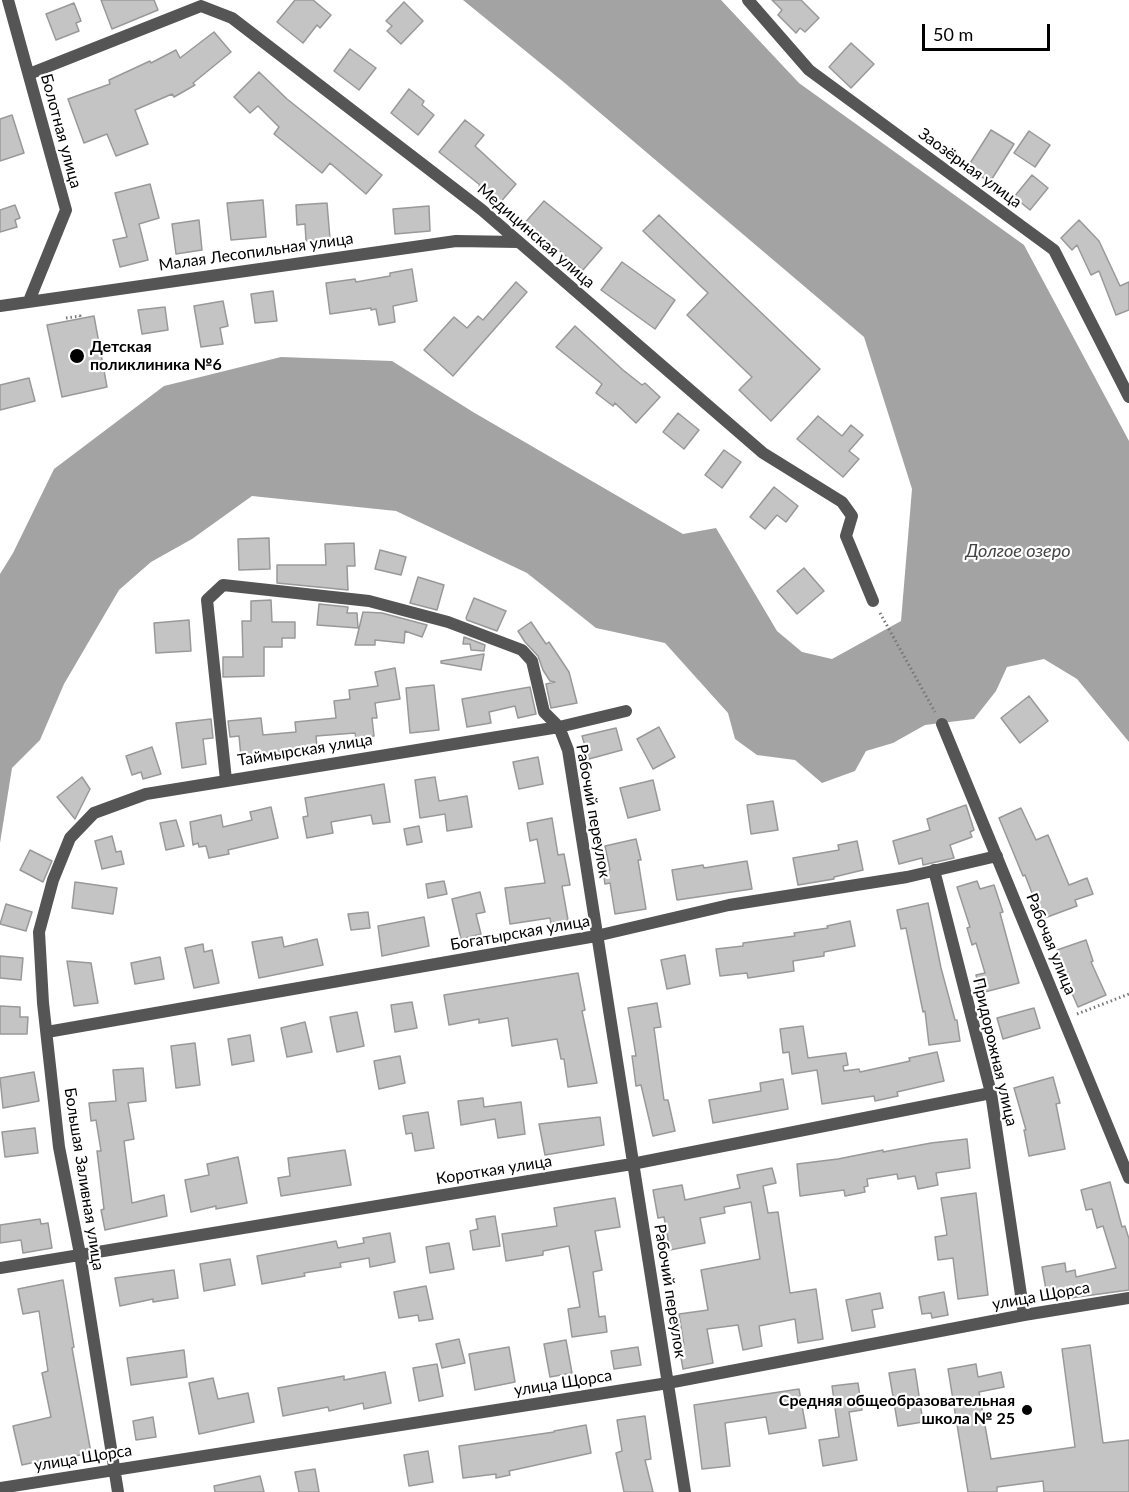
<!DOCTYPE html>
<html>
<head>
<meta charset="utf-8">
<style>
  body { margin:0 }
  #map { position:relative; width:1129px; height:1492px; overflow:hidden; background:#fff; font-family:Lato,sans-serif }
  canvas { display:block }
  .scale { position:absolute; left:922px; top:24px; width:128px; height:27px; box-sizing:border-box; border:3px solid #000; border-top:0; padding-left:8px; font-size:18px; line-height:21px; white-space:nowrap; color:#000; -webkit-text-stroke:4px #fff; paint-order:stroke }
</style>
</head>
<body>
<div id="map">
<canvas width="1129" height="1492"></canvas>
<div class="scale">50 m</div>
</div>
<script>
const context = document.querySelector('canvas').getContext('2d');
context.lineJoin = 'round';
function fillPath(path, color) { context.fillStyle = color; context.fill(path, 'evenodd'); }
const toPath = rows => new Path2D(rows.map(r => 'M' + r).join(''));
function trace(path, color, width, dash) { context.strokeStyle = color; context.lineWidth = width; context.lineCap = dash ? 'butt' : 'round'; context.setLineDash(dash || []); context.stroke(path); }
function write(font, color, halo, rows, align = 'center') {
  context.font = font + ' Lato,sans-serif'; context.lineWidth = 4.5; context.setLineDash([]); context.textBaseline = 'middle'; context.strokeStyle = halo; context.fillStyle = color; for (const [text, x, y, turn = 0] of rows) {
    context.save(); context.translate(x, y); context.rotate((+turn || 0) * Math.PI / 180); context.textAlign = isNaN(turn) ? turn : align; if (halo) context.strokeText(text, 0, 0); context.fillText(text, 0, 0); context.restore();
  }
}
fillPath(toPath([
  [463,0,721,0,799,83,1024,245,1129,441,1129,742,1077,679,1044,659,1007,667,996,691,974,719,925,725,893,743,866,751,855,771,822,783,795,760,757,755,735,739,728,713,665,643,596,628,527,573,396,511,252,496,192,539,151,562,119,590,64,684,40,740,12,768,0,843,0,574,13,553,54,469,164,386,281,357,392,361,473,412,683,534,716,528,777,631,802,652,832,659,901,621,912,489,864,337,566,84]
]), '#a3a3a3');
const building = toPath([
  [101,0,154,0,158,10,112,29,101,0],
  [295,0,313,0,331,15,320,28,317,25,303,43,277,22,295,0],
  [772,0,801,0,819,18,805,32,800,28,796,33,778,15,782,10,772,0],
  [404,2,423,21,401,44,387,31,392,26,386,21,404,2],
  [74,3,81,21,76,23,79,31,56,40,46,14,74,3],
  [214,32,231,52,193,83,195,85,174,97,172,94,135,110,148,144,116,156,107,134,84,143,68,99,110,84,109,80,150,61,151,63,176,50,180,58,214,32],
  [851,43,874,64,851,88,829,67,851,43],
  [350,49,376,68,359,90,334,71,350,49],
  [259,72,287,99,382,175,366,194,330,163,322,173,274,134,279,127,258,106,250,113,234,97,259,72],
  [409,89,424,101,422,105,434,115,418,135,391,113,409,89],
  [12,115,24,153,0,161,0,119,12,115],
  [465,120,484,135,475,146,516,184,499,204,479,186,480,185,439,152,465,120],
  [991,130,1014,144,990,182,967,168,991,130],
  [1029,131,1050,145,1035,167,1014,153,1029,131],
  [1032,175,1048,188,1030,210,1014,197,1032,175],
  [150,184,159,218,139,224,148,260,120,267,113,240,127,237,115,193,150,184],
  [263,200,266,237,231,240,227,203,263,200],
  [544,201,602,248,583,270,547,241,545,243,523,225,544,201],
  [327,203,330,239,306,241,305,224,297,225,296,205,327,203],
  [15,205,20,218,15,220,17,227,0,232,0,210,15,205],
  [429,206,430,231,395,234,393,209,429,206],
  [659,215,820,369,771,421,739,390,752,377,687,315,708,293,643,231,659,215],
  [199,220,202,250,176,254,172,224,199,220],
  [1079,220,1099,241,1120,286,1129,282,1129,310,1116,315,1099,271,1091,275,1077,245,1072,250,1061,238,1079,220],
  [622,262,675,300,655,329,601,290,622,262],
  [412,269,417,301,393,306,395,322,379,325,376,309,371,310,371,308,330,314,326,283,355,279,356,282,390,276,390,273,412,269],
  [516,282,527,292,453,376,424,350,454,317,467,328,478,316,483,320,516,282],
  [273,291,277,321,255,323,251,294,273,291],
  [223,301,228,326,220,328,223,344,201,347,194,306,223,301],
  [165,307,168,330,142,334,138,310,165,307],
  [94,316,107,387,62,397,47,325,94,316],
  [575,326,623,370,642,385,645,383,660,397,636,423,615,403,613,406,596,393,602,384,556,347,575,326],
  [29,378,35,401,0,410,0,385,29,378],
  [678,413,699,430,684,449,663,432,678,413],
  [818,416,842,436,851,425,863,435,849,451,859,459,843,477,797,439,818,416],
  [724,450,741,462,722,488,705,475,724,450],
  [774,487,798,506,786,522,777,515,765,529,750,517,774,487],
  [269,538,270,569,239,570,238,539,269,538],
  [354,543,355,566,347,566,348,590,277,583,277,565,326,565,325,544,354,543],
  [380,550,406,557,401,575,375,569,380,550],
  [804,568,824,591,797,614,777,591,804,568],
  [418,577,444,585,437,610,410,603,418,577],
  [474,598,506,611,497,631,467,620,466,618,474,598],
  [271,600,272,622,295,622,295,638,282,638,282,647,264,647,264,676,223,677,223,657,243,657,242,621,251,621,251,601,271,600],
  [319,604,348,607,347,613,357,613,358,628,317,625,319,604],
  [363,612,382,613,427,625,422,637,405,631,404,643,375,640,375,645,355,645,363,612],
  [189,620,191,651,156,653,154,623,189,620],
  [531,622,546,644,549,642,569,672,577,703,551,708,546,684,555,682,550,681,543,670,538,656,525,642,518,631,531,622],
  [464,637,485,645,484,651,471,650,470,644,463,644,464,637],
  [484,654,481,670,441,663,441,661,484,654],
  [395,668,400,699,375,703,377,718,372,718,374,736,356,739,355,733,316,736,317,748,241,757,239,736,230,737,228,721,261,718,263,735,296,732,295,722,336,718,334,701,350,699,349,690,378,686,375,672,395,668],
  [434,685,439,730,410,733,406,688,434,685],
  [530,687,536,714,518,718,515,706,489,712,491,723,467,727,462,699,530,687],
  [1029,696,1048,721,1020,743,1001,718,1029,696],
  [211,719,213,738,203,739,206,764,182,768,176,723,211,719],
  [659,727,675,757,653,769,637,739,659,727],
  [616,728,622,750,589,759,582,736,616,728],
  [152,747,161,774,143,779,141,772,132,775,126,756,152,747],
  [538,757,543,784,519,789,513,762,538,757],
  [82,777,90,789,75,819,57,797,82,777],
  [435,777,439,801,467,796,472,827,447,831,445,814,420,818,415,780,435,777],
  [653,780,660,810,628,818,620,788,653,780],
  [384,784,390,822,373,824,371,815,331,822,333,833,307,838,303,817,308,816,305,798,384,784],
  [773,801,778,830,751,834,747,805,773,801],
  [966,805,974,830,970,832,972,837,950,845,954,858,923,865,922,858,899,864,893,841,930,830,927,819,966,805],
  [271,807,278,838,228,850,229,854,209,858,206,846,199,847,198,843,193,845,190,822,221,815,223,827,252,820,250,812,271,807],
  [1021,808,1036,840,1048,835,1069,885,1087,878,1093,894,1075,900,1077,906,1042,919,1025,875,1023,876,999,818,1021,808],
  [552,818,558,855,564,854,570,885,562,886,568,920,551,923,550,918,510,924,505,888,545,883,537,839,530,841,527,823,552,818],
  [176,820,184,846,166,850,160,823,176,820],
  [419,826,422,842,407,845,404,829,419,826],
  [112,836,116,852,121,851,124,864,102,869,95,841,112,836],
  [636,839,641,860,638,860,646,909,615,914,610,883,605,884,603,871,610,870,605,846,636,839],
  [857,841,863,870,834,877,834,879,798,885,793,858,839,850,838,845,857,841],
  [30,850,52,861,43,882,20,870,30,850],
  [747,861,752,889,677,900,672,870,703,865,704,868,747,861],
  [444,881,447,894,428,898,426,884,444,881],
  [977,881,980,889,994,885,1003,912,1000,913,1019,983,981,993,976,975,985,973,976,943,972,945,967,928,970,927,957,887,977,881],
  [75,882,117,888,113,914,72,908,75,882],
  [480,892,485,912,476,914,481,934,461,939,452,899,480,892],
  [928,903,941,968,955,1020,957,1020,960,1041,929,1045,925,1011,923,1012,906,928,901,929,897,910,928,903],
  [6,904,32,912,26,931,0,924,6,904],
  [368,912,370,928,351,930,348,914,368,912],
  [424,917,429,946,382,956,378,926,424,917],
  [850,921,855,946,824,952,824,956,793,961,794,971,748,978,747,973,720,976,716,949,743,946,743,943,795,936,794,933,828,928,827,926,850,921],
  [282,937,284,947,317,939,323,965,259,978,252,942,282,937],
  [1086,940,1093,961,1091,962,1106,995,1078,1007,1067,982,1068,982,1057,950,1086,940],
  [203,944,204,952,212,950,219,983,194,988,185,948,203,944],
  [685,955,690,984,667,989,661,960,685,955],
  [0,956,23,958,21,980,0,978,0,956],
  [160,957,164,979,135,984,131,963,160,957],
  [67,961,91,963,98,1003,74,1006,67,961],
  [578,973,585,1010,582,1011,597,1083,568,1087,564,1059,561,1059,557,1039,512,1046,508,1018,479,1023,479,1019,449,1025,444,995,578,973],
  [412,1002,417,1028,395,1032,391,1005,412,1002],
  [657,1003,661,1027,654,1028,664,1100,668,1100,675,1131,653,1136,641,1085,636,1086,632,1056,636,1056,628,1008,657,1003],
  [0,1006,20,1007,20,1017,28,1017,27,1034,0,1034,0,1006],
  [1034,1008,1040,1028,1003,1039,997,1018,1034,1008],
  [357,1012,364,1046,337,1052,330,1017,357,1012],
  [305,1022,312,1052,287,1057,281,1028,305,1022],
  [803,1026,808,1058,846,1053,848,1065,843,1066,844,1071,859,1069,860,1072,910,1061,909,1058,937,1052,944,1081,897,1092,898,1096,875,1101,874,1096,822,1104,817,1070,792,1074,789,1052,783,1053,780,1029,803,1026],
  [250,1035,254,1061,232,1065,228,1039,250,1035],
  [195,1043,200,1085,176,1088,171,1046,195,1043],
  [400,1056,405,1083,379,1089,374,1061,400,1056],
  [143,1068,146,1101,128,1103,134,1139,124,1141,132,1203,164,1195,167,1216,105,1230,101,1210,104,1209,97,1151,101,1151,96,1120,91,1121,89,1103,116,1101,113,1070,143,1068],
  [34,1072,39,1101,3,1108,0,1078,34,1072],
  [1053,1077,1060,1103,1056,1104,1065,1149,1029,1156,1024,1130,1026,1130,1014,1088,1053,1077],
  [783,1079,788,1109,713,1123,709,1100,761,1091,760,1083,783,1079],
  [483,1098,484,1107,521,1102,525,1134,498,1138,495,1119,461,1125,458,1101,483,1098],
  [428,1112,434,1148,415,1151,412,1133,406,1134,403,1116,428,1112],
  [600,1117,604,1145,545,1155,539,1124,600,1117],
  [35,1128,38,1153,5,1157,2,1132,35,1128],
  [967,1139,970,1168,936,1173,938,1185,918,1189,915,1176,898,1179,897,1174,867,1179,868,1186,864,1187,865,1192,845,1196,844,1190,800,1196,797,1164,838,1159,883,1150,883,1152,931,1143,967,1139],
  [345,1150,351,1185,281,1196,278,1178,290,1176,288,1158,345,1150],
  [238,1157,247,1203,216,1209,216,1206,191,1212,185,1180,209,1175,207,1164,238,1157],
  [772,1168,776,1183,763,1186,768,1213,778,1212,790,1293,816,1289,823,1339,798,1343,795,1319,759,1326,762,1346,743,1350,738,1325,707,1329,713,1363,683,1369,679,1346,684,1345,679,1314,708,1310,701,1270,760,1259,751,1202,724,1207,725,1213,700,1218,705,1243,670,1250,664,1217,658,1218,653,1190,682,1185,685,1200,740,1188,737,1175,772,1168],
  [1110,1182,1122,1227,1125,1226,1129,1239,1129,1290,1048,1301,1042,1267,1065,1263,1066,1272,1075,1270,1076,1277,1116,1268,1103,1226,1097,1228,1092,1209,1086,1210,1081,1190,1110,1182],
  [976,1193,988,1295,958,1299,953,1258,938,1260,935,1237,947,1235,941,1198,976,1193],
  [615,1198,620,1227,595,1231,602,1270,593,1272,599,1317,605,1316,607,1332,572,1337,568,1309,580,1307,569,1246,543,1251,543,1255,506,1261,502,1234,557,1226,554,1208,615,1198],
  [495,1216,500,1246,473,1250,470,1231,478,1229,476,1219,495,1216],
  [40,1219,41,1224,48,1223,52,1248,23,1253,21,1240,0,1243,0,1225,40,1219],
  [390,1233,395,1262,370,1267,369,1258,340,1263,341,1267,304,1273,305,1276,262,1284,257,1256,336,1241,338,1248,364,1243,363,1238,390,1233],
  [449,1243,454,1269,430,1273,426,1247,449,1243],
  [230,1259,235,1285,204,1291,200,1264,230,1259],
  [174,1270,178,1298,153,1302,153,1299,120,1306,115,1278,174,1270],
  [63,1280,74,1347,72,1348,91,1453,54,1460,53,1458,22,1465,13,1426,51,1417,42,1373,48,1371,39,1311,23,1314,18,1289,63,1280],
  [426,1286,433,1319,419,1321,418,1315,399,1318,394,1292,426,1286],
  [944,1292,948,1315,932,1318,931,1313,922,1314,919,1297,944,1292],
  [880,1293,883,1308,872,1310,875,1327,852,1331,846,1300,880,1293],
  [459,1339,465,1363,442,1368,436,1344,459,1339],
  [566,1340,572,1373,550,1377,544,1344,566,1340],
  [1090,1345,1103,1443,1129,1440,1129,1492,1044,1492,1043,1481,997,1487,997,1492,968,1492,948,1369,976,1364,978,1377,1001,1372,1004,1387,979,1392,991,1459,1075,1447,1062,1349,1090,1345],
  [509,1347,515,1382,475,1390,469,1354,509,1347],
  [638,1347,641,1365,614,1369,611,1351,638,1347],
  [184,1350,187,1377,131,1385,127,1358,184,1350],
  [437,1364,443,1396,419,1401,413,1368,437,1364],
  [915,1369,923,1422,898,1426,889,1373,915,1369],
  [385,1372,391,1403,364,1409,363,1403,329,1411,328,1407,283,1416,278,1388,344,1376,344,1380,385,1372],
  [213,1378,218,1399,248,1393,254,1422,199,1434,189,1383,213,1378],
  [858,1383,862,1410,849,1412,857,1460,823,1466,819,1440,839,1437,832,1386,858,1383],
  [799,1389,806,1428,769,1434,766,1417,725,1423,730,1466,702,1469,694,1405,799,1389],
  [645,1416,651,1459,645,1460,653,1492,624,1492,616,1453,622,1451,617,1420,645,1416],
  [153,1417,156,1437,136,1440,133,1421,153,1417],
  [586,1425,591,1453,509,1471,510,1475,496,1478,496,1474,463,1478,459,1446,554,1432,554,1431,586,1425],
  [428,1451,433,1482,409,1486,404,1455,428,1451],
  [315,1469,319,1492,299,1492,295,1472,315,1469],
  [260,1476,264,1492,215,1492,214,1486,260,1476]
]);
fillPath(building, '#c4c4c4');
trace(building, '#999', 1.5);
trace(toPath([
  [66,318,80,316,80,319],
  [880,613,935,712],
  [1077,1014,1129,994]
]), '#777', 3, [1.5, 3]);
trace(toPath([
  [8,0,66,210,29,301],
  [748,0,809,70,1054,250,1129,397],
  [29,74,201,6,232,18,482,210,763,453,842,502,852,516,846,536,873,601],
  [0,306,456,241,518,242],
  [942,724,1129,1178],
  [226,780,207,600,223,585,369,601,448,622,522,650,532,661,544,712,559,727,568,750,685,1492],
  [934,870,991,1093,1024,1315],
  [47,1032,596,936,729,905,907,877,997,856],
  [0,1268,632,1164,991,1093],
  [0,1488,668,1383,1024,1315,1129,1298],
  [118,1492,80,1254,59,1147,43,1003,39,932,53,880,70,838,94,813,146,794,559,727,626,711]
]), '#555', 12);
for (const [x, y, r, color] of [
  [77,356,8,"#000"],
  [1027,1410,6,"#000"]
]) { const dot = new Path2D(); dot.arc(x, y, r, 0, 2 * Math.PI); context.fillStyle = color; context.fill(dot); trace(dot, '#fff', 2); }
write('16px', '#000', '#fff', [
  ["Болотная улица",61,131,75],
  ["Заозёрная улица",970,168,36],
  ["Медицинская улица",536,236,41],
  ["Малая Лесопильная улица",256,252,-8],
  ["Таймырская улица",305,750,-9],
  ["Рабочий переулок",593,811,80],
  ["Богатырская улица",520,933,-10],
  ["Рабочая улица",1051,944,68],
  ["Придорожная улица",995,1052,77],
  ["Короткая улица",494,1170,-9],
  ["Большая Заливная улица",84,1179,81],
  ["Рабочий переулок",670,1291,81],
  ["улица Щорса",1041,1296,-10],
  ["улица Щорса",563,1383,-9],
  ["улица Щорса",83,1458,-9]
]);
write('bold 16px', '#000', '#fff', [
  ["Детская",90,347],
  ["поликлиника №6",90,365],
  ["Средняя общеобразовательная",1015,1401,"right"],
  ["школа № 25",1015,1419,"right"]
], 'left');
write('italic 18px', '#444', '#fff', [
  ["Долгое озеро",1018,551]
]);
</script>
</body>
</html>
